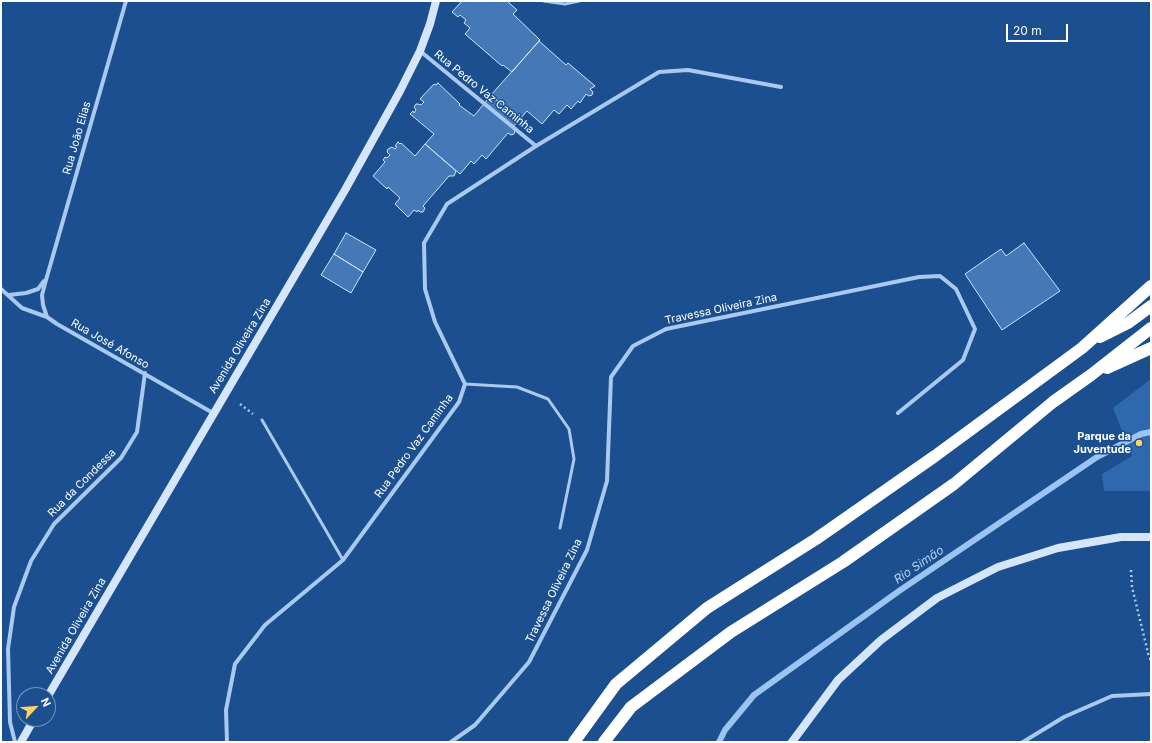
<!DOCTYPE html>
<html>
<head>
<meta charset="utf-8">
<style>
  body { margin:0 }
  #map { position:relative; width:1152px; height:743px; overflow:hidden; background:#1b4f8f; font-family:Inter,sans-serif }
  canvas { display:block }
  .frame { position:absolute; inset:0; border:2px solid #fff; pointer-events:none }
  .north { position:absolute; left:16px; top:687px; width:40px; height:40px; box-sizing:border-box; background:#1b4f8f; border:1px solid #7695bc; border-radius:50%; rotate:64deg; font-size:11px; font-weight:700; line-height:16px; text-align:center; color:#fff }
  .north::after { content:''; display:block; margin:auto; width:14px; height:18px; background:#ffd166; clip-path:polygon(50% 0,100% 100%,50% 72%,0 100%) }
  .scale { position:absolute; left:1006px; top:24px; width:62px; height:18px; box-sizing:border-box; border:2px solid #fff; border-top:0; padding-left:5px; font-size:12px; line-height:14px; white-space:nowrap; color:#fff; -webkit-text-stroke:3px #1b4f8f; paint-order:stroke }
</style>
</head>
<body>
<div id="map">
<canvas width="1152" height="743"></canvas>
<div class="frame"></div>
<div class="north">N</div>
<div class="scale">20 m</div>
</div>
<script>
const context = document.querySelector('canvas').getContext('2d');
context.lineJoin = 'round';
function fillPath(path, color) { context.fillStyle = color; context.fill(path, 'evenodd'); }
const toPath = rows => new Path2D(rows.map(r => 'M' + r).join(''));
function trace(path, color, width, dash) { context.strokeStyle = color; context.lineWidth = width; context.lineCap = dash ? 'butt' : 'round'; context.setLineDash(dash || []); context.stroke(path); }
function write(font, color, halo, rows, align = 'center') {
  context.font = font + ' Inter,sans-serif'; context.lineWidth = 3; context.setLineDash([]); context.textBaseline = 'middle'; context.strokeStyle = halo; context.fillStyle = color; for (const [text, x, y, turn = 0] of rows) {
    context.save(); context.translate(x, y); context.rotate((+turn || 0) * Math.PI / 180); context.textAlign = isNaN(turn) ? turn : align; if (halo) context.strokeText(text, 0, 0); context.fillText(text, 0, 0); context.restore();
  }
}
fillPath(toPath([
  [1151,379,1151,491,1104,491,1102,474,1132,456,1113,408]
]), '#2e69ad');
trace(toPath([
  [719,742,725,730,754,695,899,591,1097,457,1141,434,1151,432]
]), '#9cc4f0', 6);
const building = toPath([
  [462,1,507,1,517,10,513,14,540,40,512,72,503,65,502,66,465,34,470,28,464,23,466,20,460,15,458,17,452,12,462,1],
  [539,41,566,65,568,63,595,86,590,89,593,92,592,95,589,96,586,94,580,103,578,101,571,109,567,105,559,114,554,110,542,124,527,111,519,120,491,95,539,41],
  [438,83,460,104,459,105,474,116,491,95,519,120,512,128,515,131,514,134,511,135,508,133,486,159,482,155,474,164,471,161,460,174,425,144,434,134,410,114,413,111,414,113,416,110,414,107,416,104,418,104,421,105,424,102,420,99,434,84,436,85,438,83],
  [398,142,400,144,401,143,415,156,425,144,456,171,454,176,449,176,423,206,425,208,423,212,420,212,418,210,417,212,414,210,408,217,395,204,400,198,388,187,387,189,373,176,385,162,383,160,385,157,387,158,390,155,387,152,388,149,392,147,395,149,397,147,395,146,398,142],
  [346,233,376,250,363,272,334,254,346,233],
  [1024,243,1060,291,1002,330,965,274,1001,249,1006,256,1024,243],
  [334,254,363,272,351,293,321,275,334,254]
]);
fillPath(building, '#4478b7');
trace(building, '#cfe3fa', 1);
trace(toPath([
  [240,404,253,414],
  [1131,570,1132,587,1149,657,1151,660]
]), '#a9c9ee', 2.5, [2, 3]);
trace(toPath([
  [544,1,565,4,579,1],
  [465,384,517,387,548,399,569,429,574,459,560,528],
  [262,420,343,560]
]), '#a9c9ee', 3);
trace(toPath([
  [420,51,536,146],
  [1,289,22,308,47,317,57,324,213,413],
  [9,295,26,293,38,289,44,281],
  [47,317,43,305,42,295,46,280,126,1],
  [15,742,10,722,8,649,14,607,31,561,54,524,121,458,137,432,145,373],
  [227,742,226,710,235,664,265,625,343,560,459,402,465,384,435,322,425,289,424,243,447,204,536,146,659,72,688,70,781,87],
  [451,742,475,725,529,662,587,550,607,481,611,377,633,346,666,329,919,277,940,276,956,289,975,329,963,360,898,413],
  [1023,742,1064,717,1112,696,1151,694]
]), '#a9c9ee', 4);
trace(toPath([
  [48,696,345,190,400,91,420,51,430,24,436,1],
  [21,742,34,719],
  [792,742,838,680,881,640,937,598,998,567,1058,548,1121,537,1151,537]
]), '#d6e6fa', 8);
trace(toPath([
  [1100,337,1128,323,1151,306],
  [1107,368,1151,348],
  [574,742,616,684,707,608,816,539,935,456,1082,348,1151,286],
  [604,742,631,707,731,632,843,562,954,484,1053,402,1091,375,1151,328]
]), '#fff', 12);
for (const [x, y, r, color] of [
  [1139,443,4,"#ffd166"]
]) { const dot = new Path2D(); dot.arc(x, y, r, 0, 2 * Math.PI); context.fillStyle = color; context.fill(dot); trace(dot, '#1b4f8f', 1.5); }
write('11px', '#fff', '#1b4f8f', [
  ["Rua Pedro Vaz Caminha",484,92,39],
  ["Rua João Elias",77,138,-74],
  ["Travessa Oliveira Zina",721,309,-12],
  ["Rua José Afonso",110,344,30],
  ["Avenida Oliveira Zina",240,346,-59],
  ["Rua Pedro Vaz Caminha",414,446,-54],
  ["Rua da Condessa",82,483,-45],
  ["Travessa Oliveira Zina",554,591,-64],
  ["Avenida Oliveira Zina",76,626,-60]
]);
write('bold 11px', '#fff', '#1b4f8f', [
  ["Parque da",1131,437],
  ["Juventude",1131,450]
], 'right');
write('italic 12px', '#b5d3f5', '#1b4f8f', [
  ["Rio Simão",919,565,-34]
]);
</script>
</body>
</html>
